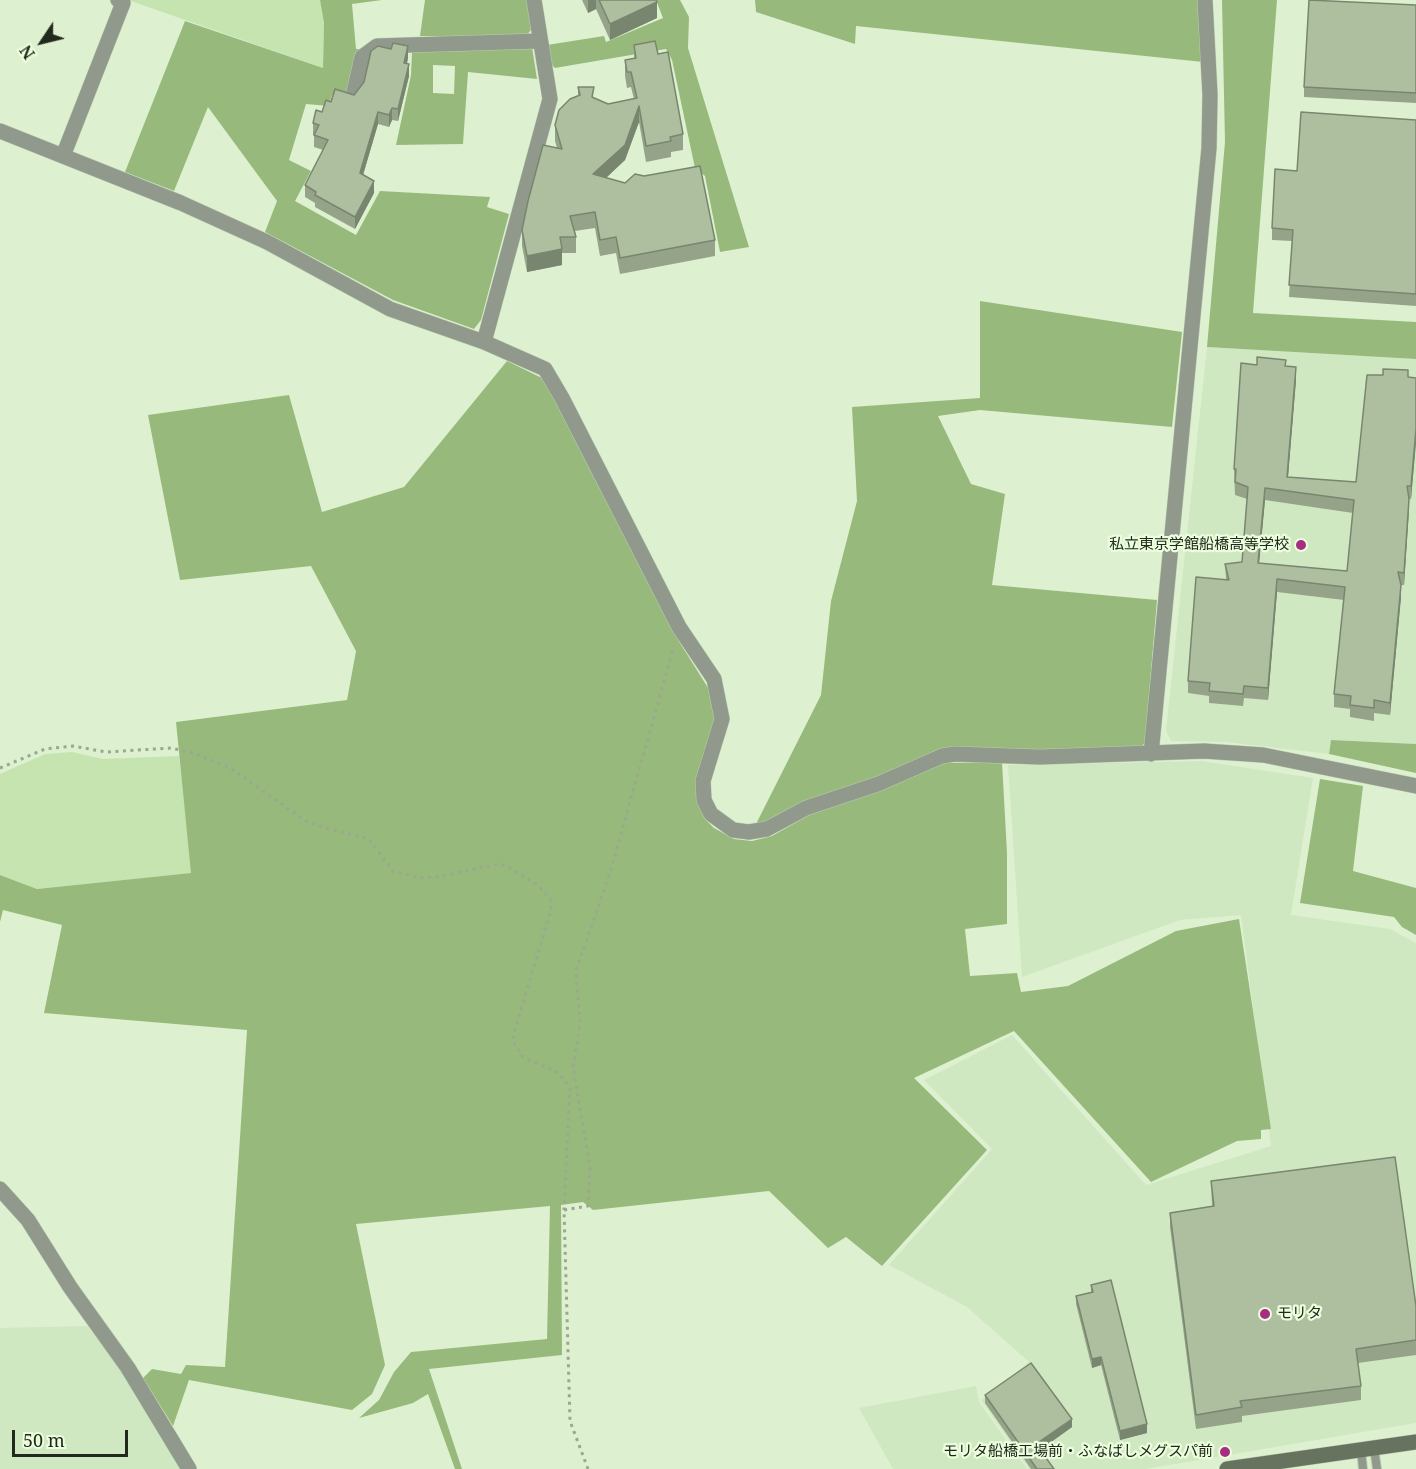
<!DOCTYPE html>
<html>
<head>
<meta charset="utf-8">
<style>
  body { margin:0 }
  #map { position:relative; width:1416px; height:1469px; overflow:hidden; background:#ddf1d0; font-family:"Noto Serif",serif }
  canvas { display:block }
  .north { position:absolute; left:12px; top:12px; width:60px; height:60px; -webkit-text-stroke:4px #ebfedd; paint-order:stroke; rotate:235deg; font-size:16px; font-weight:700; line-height:24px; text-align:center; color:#21281c }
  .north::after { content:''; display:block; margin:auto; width:21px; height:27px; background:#21281c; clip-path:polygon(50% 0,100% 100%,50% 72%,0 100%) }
  .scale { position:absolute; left:12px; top:1430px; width:116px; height:27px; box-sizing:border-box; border:3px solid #21281c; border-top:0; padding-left:8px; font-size:18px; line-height:21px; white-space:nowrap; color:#21281c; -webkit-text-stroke:4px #ebfedd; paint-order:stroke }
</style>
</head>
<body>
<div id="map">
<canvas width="1416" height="1469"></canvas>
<div class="north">N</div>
<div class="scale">50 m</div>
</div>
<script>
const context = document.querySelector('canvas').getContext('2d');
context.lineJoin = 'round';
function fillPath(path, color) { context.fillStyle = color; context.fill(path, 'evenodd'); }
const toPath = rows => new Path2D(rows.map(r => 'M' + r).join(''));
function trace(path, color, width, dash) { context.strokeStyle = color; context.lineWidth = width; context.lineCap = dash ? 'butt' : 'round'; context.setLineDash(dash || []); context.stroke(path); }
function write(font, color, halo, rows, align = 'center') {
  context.font = font + ' "Noto Serif","Noto Sans JP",serif'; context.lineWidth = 4.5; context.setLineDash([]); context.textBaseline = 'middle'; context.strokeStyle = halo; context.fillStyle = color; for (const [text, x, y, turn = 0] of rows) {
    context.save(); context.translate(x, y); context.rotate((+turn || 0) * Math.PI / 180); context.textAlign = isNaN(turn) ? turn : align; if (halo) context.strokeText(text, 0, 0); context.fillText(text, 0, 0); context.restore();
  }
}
fillPath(toPath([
  [1207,347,1416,359,1416,744,1331,740,1329,754,1225,742,1171,741,1166,731],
  [1202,761,1313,778,1291,915,1390,929,1416,943,1416,1423,1146,1469,1029,1469,981,1400,1029,1362,967,1307,889,1265,992,1149,924,1080,1012,1035,1146,1185,1271,1146,1241,915,1180,920,1022,977,1008,765],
  [87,1326,123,1371,181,1469,0,1469,0,1328],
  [976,1386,979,1402,1027,1469,893,1469,859,1408]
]), '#d0e8c1');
fillPath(toPath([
  [128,0,320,0,324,23,323,68],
  [72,752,103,759,179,756,192,873,37,889,0,875,0,774,45,754]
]), '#c5e4b0');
fillPath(toPath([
  [320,0,382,0,352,4,356,49,361,49,347,98,332,95,329,106,306,104,289,160,311,171,295,201,356,235,380,191,490,197,487,207,509,214,481,320,474,329,393,300,265,232,277,201,208,107,174,191,125,172,185,21,323,68,324,23],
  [425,0,527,0,531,30,526,36,420,36],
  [656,0,680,0,689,17,688,48,749,247,720,252,705,176,695,168,672,60,666,49,555,68,551,64,547,45,604,36,606,42,663,18],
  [755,0,1200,0,1203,62,856,26,855,44,756,12],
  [1222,0,1277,0,1253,313,1416,322,1416,359,1207,347,1225,142],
  [532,47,537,79,468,72,463,144,396,145,411,75,412,52],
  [433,65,455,66,454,94,433,93],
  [980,301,1182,332,1172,427,980,410,938,416,971,484,1005,494,992,585,1157,600,1145,743,1138,749,946,749,755,826,821,695,831,601,857,501,852,407,980,398],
  [507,361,544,379,680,643,710,691,716,715,699,806,705,819,714,828,734,839,752,841,772,836,809,815,878,791,944,763,1002,762,1007,853,1007,924,965,929,970,976,1017,973,1021,992,1068,986,1176,931,1239,919,1271,1129,1261,1130,1261,1139,1237,1141,1151,1182,1014,1031,914,1078,987,1150,882,1266,846,1237,828,1248,769,1191,593,1210,583,1202,561,1205,562,1355,429,1369,462,1469,455,1469,428,1394,413,1403,359,1418,379,1400,394,1372,411,1352,547,1339,550,1206,356,1224,385,1365,372,1394,352,1410,189,1380,173,1426,143,1378,152,1369,181,1374,186,1365,225,1367,247,1030,44,1013,62,925,3,910,0,922,0,875,37,889,191,873,176,722,347,700,356,651,311,566,180,580,148,415,289,395,322,512,404,487],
  [1331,740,1416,744,1416,773,1329,754],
  [1320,779,1363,786,1353,871,1416,888,1416,935,1402,927,1394,917,1300,903]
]), '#97ba7c');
const lane = toPath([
  [1374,1448,1377,1469],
  [1361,1450,1363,1469]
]);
const street = toPath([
  [354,92,362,57,377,46,539,41],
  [0,131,181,203,267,242,390,309,484,342,545,369,562,398,679,627,714,679,722,719,703,781,704,800,711,814,733,830,749,832,767,829,806,808,878,784,942,756,955,754,1040,757,1204,751,1263,755,1416,786],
  [63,156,123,3,118,0],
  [484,342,550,99,534,0],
  [1151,754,1209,148,1210,95,1205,0],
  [0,1189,28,1220,70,1287,128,1368,189,1469]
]);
const secondary = toPath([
  [1227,1469,1416,1442]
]);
trace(lane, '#bbcdb0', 10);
trace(street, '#bbcdb0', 16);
trace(secondary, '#bbcdb0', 16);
trace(toPath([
  [0,768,45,749,73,746,106,752,171,748,194,753,230,768,306,821,329,829,369,839,393,871,420,878,437,877,499,864,507,866,539,886,551,901,551,910,512,1040,523,1057,559,1073,570,1088,564,1210],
  [588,1469,570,1421,564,1210,588,1206,590,1168,573,1067,580,1024,576,970,610,873,674,646]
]), '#99a88f', 3, [3, 4.5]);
trace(lane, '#91998c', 8);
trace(street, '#91998c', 15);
trace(secondary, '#67735f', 15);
fillPath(toPath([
  [582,0,656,0,657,18,610,40,596,9,588,13],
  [1416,5,1416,103,1304,97,1304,87],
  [634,45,658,54,683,134,683,150,671,152,671,157,646,162,639,122,625,160,606,178,715,240,715,256,620,274,616,253,600,256,595,228,575,231,576,237,576,253,562,253,562,265,527,272,522,246,522,230,557,148,555,141,555,125,578,96,578,87,594,98,608,104,634,99,631,87,627,88,625,76,625,60,634,59],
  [408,58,407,64,409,76,398,121,392,120,389,127,378,124,363,175,374,193,355,229,315,207,315,203,305,197,305,185,323,150,314,147,314,135,313,135,313,123,331,102,354,95],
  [1416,120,1416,306,1289,297,1292,241,1272,240,1272,228,1297,171],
  [1286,366,1296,380,1288,477,1356,482,1408,378,1416,378,1416,442,1411,499,1409,499,1404,585,1401,585,1401,597,1390,715,1374,713,1374,721,1350,717,1350,709,1334,707,1334,694,1344,600,1277,592,1268,700,1244,698,1243,706,1209,703,1209,696,1188,693,1188,681,1226,579,1225,564,1242,562,1247,499,1235,495,1234,469],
  [1265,500,1353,513,1347,571,1259,563],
  [1211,1181,1416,1306,1416,1355,1358,1363,1361,1386,1361,1400,1242,1416,1242,1422,1196,1429,1170,1227,1170,1213,1212,1206],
  [1091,1285,1147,1433,1120,1440,1101,1365,1092,1368,1076,1304,1076,1296,1091,1292],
  [985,1395,1072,1427,1040,1450,1054,1469,1031,1469,985,1403]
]), '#95a489');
fillPath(toPath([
  [588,0,596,0,596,9,588,13],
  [657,2,657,18,610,40,610,24],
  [408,46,408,58,404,75,404,63],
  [409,64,409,76,398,121,398,109],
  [639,106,639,122,625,160,593,190,593,174],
  [392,108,392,120,389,127,389,115],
  [378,112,378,124,360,185,360,173],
  [374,181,374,193,355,229,355,217],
  [562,249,562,265,527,272,527,256],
  [1296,367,1296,380,1287,489,1287,477],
  [1416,429,1416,442,1411,499,1411,486],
  [1265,488,1265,500,1258,575,1258,563],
  [1409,499,1409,511,1404,585,1404,573],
  [1277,579,1277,592,1268,700,1268,688],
  [1401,585,1401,597,1390,715,1390,703],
  [1101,1357,1101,1365,1092,1368,1092,1359],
  [1072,1419,1072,1427,1036,1453,1036,1444],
  [1147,1424,1147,1433,1120,1440,1120,1431]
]), '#79866f');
const building = toPath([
  [599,0,656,0,657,2,610,24,599,0],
  [1309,0,1416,5,1416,93,1304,87,1309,0],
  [655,41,658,54,668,52,683,134,670,137,671,141,646,146,639,106,625,145,593,174,625,183,635,174,644,176,700,166,715,240,620,258,616,237,600,240,595,212,570,216,576,237,560,237,562,249,527,256,522,230,528,201,543,145,562,149,555,125,559,110,570,99,580,95,578,87,594,87,592,97,608,104,637,98,631,72,627,72,625,60,636,58,634,45,655,41],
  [393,43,408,46,404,63,409,64,398,109,392,108,389,115,378,112,360,173,374,181,355,217,315,195,316,192,305,185,328,140,314,135,319,125,313,123,316,110,322,112,326,100,331,102,335,89,354,95,364,82,371,51,378,46,391,49,393,43],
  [1301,112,1416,120,1416,294,1289,285,1293,230,1272,228,1275,169,1297,171,1301,112],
  [1257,357,1286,360,1285,366,1296,367,1287,477,1356,482,1367,375,1383,375,1383,369,1408,370,1408,377,1416,378,1416,429,1411,486,1407,486,1409,499,1404,573,1398,572,1401,585,1390,703,1374,700,1374,708,1350,705,1351,696,1334,694,1345,587,1277,579,1268,688,1244,686,1243,694,1209,691,1210,683,1188,681,1196,577,1229,580,1225,564,1242,562,1248,487,1235,482,1236,469,1234,469,1241,363,1257,365,1257,357],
  [1265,488,1354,500,1347,571,1258,563,1265,488],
  [1395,1157,1416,1306,1416,1340,1356,1349,1361,1386,1240,1401,1242,1407,1196,1415,1170,1213,1214,1206,1211,1181,1395,1157],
  [1111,1280,1147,1424,1120,1431,1101,1357,1092,1359,1076,1296,1093,1292,1091,1285,1111,1280],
  [1031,1363,1072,1419,1036,1444,1054,1469,1037,1469,985,1395,1031,1363]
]);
fillPath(building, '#adbf9f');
trace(building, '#79866f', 1.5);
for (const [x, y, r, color] of [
  [1301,545,6,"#a72d83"],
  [1265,1314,6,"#a72d83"],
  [1225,1452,6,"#a72d83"]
]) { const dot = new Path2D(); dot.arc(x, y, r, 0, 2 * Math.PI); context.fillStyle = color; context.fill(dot); trace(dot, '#ebfedd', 2); }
write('15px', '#21281c', '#ebfedd', [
  ["私立東京学館船橋高等学校",1289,545],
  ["モリタ",1277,1314,"left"],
  ["モリタ船橋工場前・ふなばしメグスパ前",1213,1452]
], 'right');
</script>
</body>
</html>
